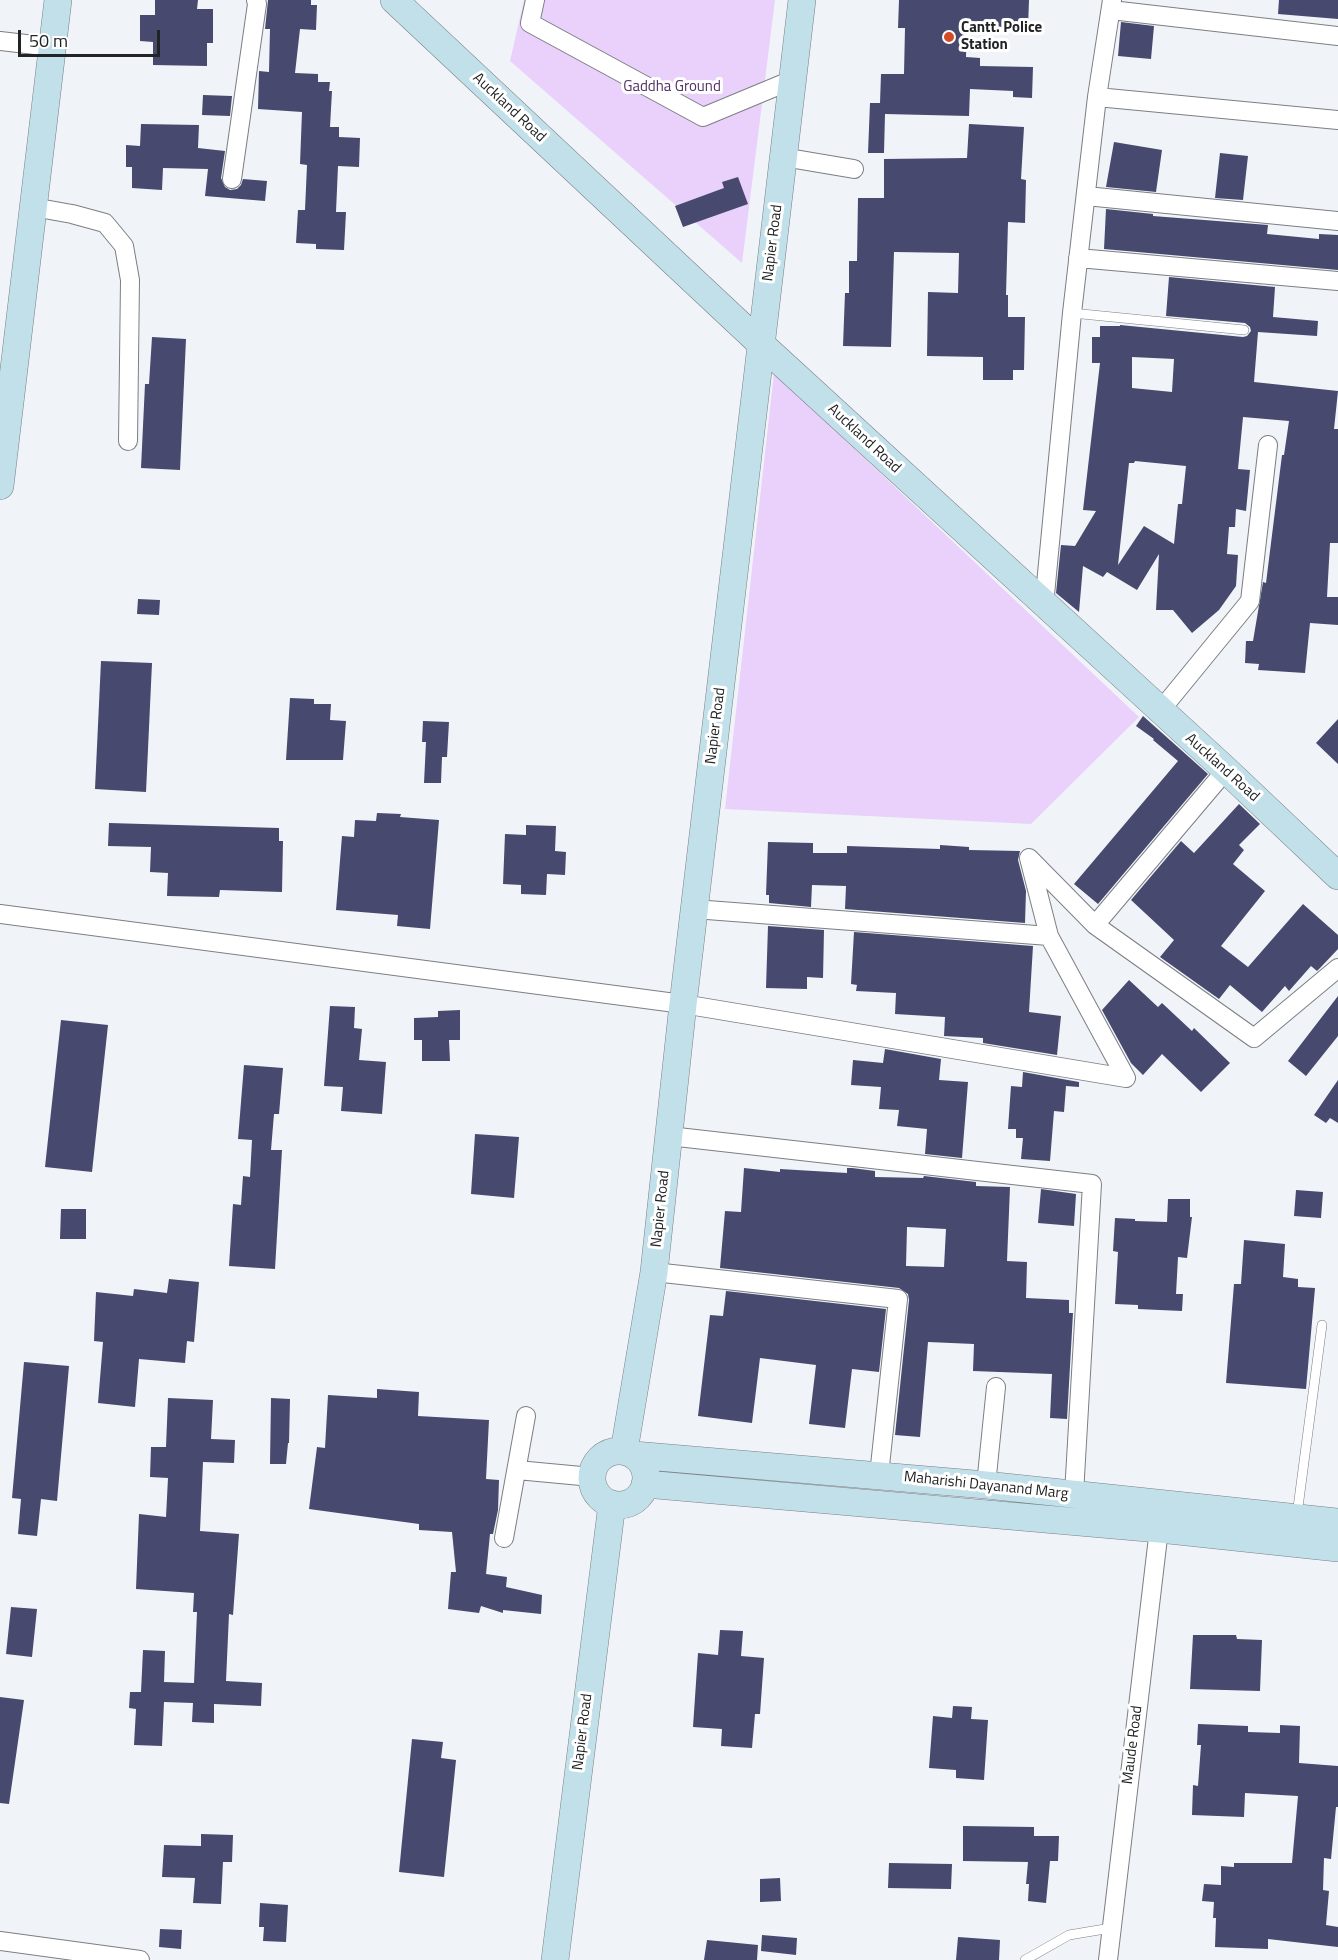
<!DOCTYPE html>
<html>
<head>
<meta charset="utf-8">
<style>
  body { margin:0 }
  #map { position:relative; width:1338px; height:1960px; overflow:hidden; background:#f0f4f8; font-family:"Titillium Web",sans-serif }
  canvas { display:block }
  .scale { position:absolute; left:18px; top:30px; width:142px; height:27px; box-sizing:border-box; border:3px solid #212324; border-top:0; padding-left:8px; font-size:18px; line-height:21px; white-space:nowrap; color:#212324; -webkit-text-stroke:4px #fff; paint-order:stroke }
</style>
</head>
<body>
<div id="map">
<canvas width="1338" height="1960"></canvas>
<div class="scale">50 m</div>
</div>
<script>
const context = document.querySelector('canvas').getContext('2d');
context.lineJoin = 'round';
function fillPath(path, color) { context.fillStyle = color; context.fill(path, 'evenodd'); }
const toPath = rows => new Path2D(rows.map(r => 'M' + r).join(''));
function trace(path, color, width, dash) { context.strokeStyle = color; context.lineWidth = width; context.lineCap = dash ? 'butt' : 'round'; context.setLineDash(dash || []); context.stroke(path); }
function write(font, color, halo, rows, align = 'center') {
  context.font = font + ' "Titillium Web",sans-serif'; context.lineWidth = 6; context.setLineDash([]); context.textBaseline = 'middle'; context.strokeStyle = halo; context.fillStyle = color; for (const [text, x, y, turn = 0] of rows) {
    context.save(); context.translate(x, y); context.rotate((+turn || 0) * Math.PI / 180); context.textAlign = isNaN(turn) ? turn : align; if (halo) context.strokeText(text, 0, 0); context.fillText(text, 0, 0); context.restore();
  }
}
fillPath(toPath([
  [524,0,775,0,742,263,510,61],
  [774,373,1139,717,1031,824,725,809]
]), '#e9d1fb');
fillPath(toPath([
  [155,0,198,0,197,9,213,9,213,43,207,43,207,66,153,65,153,42,140,41,140,15,155,15],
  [268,0,311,0,311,5,317,5,316,30,300,29,295,73,318,74,318,82,330,82,329,91,332,91,330,127,339,127,339,137,360,138,359,167,338,166,336,212,346,212,344,250,316,249,316,244,296,243,298,210,305,210,307,165,300,164,302,112,258,109,259,71,269,72,270,29,265,29],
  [899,0,1029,0,1028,28,997,27,997,23,967,23,966,57,980,58,980,66,1033,67,1032,98,1013,97,1013,91,970,89,969,116,885,114,884,153,868,153,870,103,880,103,881,74,904,74,905,28,898,28],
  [1279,0,1338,0,1338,19,1278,14],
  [1121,22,1154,26,1151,59,1118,56],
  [203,95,232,96,230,116,202,115],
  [141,124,199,125,198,148,225,151,221,178,225,187,230,190,237,189,241,185,243,179,267,181,265,201,205,196,208,169,163,168,162,190,132,188,132,167,126,167,126,145,140,146],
  [969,124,1024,127,1021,179,1026,180,1025,223,1008,222,1006,295,1008,295,1008,317,1025,317,1024,370,1013,370,1013,380,983,380,983,357,927,356,928,292,958,293,959,253,894,252,891,347,843,346,845,293,849,293,849,261,857,261,858,198,884,198,884,159,967,158],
  [1114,142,1162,150,1156,192,1106,187],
  [1220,153,1248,156,1243,200,1215,198],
  [738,177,748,204,683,227,675,206,724,188,722,182],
  [1106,209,1153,214,1153,216,1268,225,1267,234,1319,239,1319,234,1338,235,1338,270,1104,249],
  [1169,277,1275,287,1273,317,1318,321,1317,336,1258,332,1254,382,1338,391,1334,429,1338,429,1338,543,1330,543,1327,597,1338,597,1338,625,1310,623,1305,673,1258,670,1259,664,1245,663,1246,641,1253,641,1263,582,1266,583,1282,455,1284,455,1289,421,1243,417,1238,469,1250,470,1246,511,1236,509,1235,527,1229,527,1227,554,1238,555,1236,586,1219,610,1192,633,1173,610,1156,610,1159,554,1137,590,1107,572,1103,577,1083,566,1079,612,1056,593,1061,545,1075,546,1096,511,1083,510,1100,363,1092,363,1092,337,1100,337,1100,326,1120,326,1120,325,1243,337,1247,336,1251,331,1250,327,1245,323,1166,316],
  [1132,357,1174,359,1172,392,1132,388],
  [1135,461,1186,466,1182,504,1178,504,1174,544,1144,526,1118,565,1129,463,1134,463],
  [152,337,186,339,180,470,141,468,145,384,149,384],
  [138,599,160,600,159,615,137,614],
  [101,661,152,663,146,792,95,789],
  [290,698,314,699,314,704,331,704,330,720,346,721,343,760,286,760],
  [1143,716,1208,774,1098,904,1074,884,1178,761,1153,740,1154,739,1136,726],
  [1338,719,1338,764,1316,743],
  [423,721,449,722,447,757,442,757,441,783,424,783,426,742,422,742],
  [1239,804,1260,824,1239,845,1244,850,1233,864,1265,891,1221,946,1248,967,1303,904,1338,935,1338,949,1321,967,1317,971,1311,966,1289,991,1285,986,1262,1012,1230,985,1219,999,1160,957,1174,940,1131,900,1181,841,1194,853],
  [377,813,401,814,400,817,439,820,430,929,397,926,398,915,336,910,342,836,354,837,355,820,376,821],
  [109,823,279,828,279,841,283,841,282,892,220,890,219,897,167,896,168,873,150,872,151,847,108,846],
  [526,825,556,826,555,851,566,852,565,875,547,874,546,895,521,894,521,885,503,884,505,834,526,835],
  [768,842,813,843,813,853,847,853,847,846,940,849,940,845,969,847,969,850,1020,851,1018,860,1026,891,1025,923,845,909,846,886,812,885,811,907,769,903,769,895,766,895],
  [768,926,824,930,823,978,807,977,807,989,766,988],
  [854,932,1033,946,1029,1012,1061,1016,1057,1055,983,1043,983,1038,944,1036,945,1017,895,1014,896,993,856,991,857,985,851,984],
  [1129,980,1158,1007,1162,1003,1192,1031,1194,1028,1230,1063,1201,1092,1162,1054,1143,1075,1131,1063,1102,1010],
  [1338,996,1338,1036,1306,1076,1288,1061],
  [330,1006,355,1007,354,1028,362,1029,359,1060,386,1062,382,1114,341,1111,343,1087,324,1086],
  [460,1010,460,1040,449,1040,450,1061,422,1061,422,1040,414,1040,414,1018,438,1017,438,1011],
  [61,1020,108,1025,92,1172,45,1167],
  [885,1049,941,1059,939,1080,968,1082,962,1158,925,1154,927,1129,897,1126,899,1110,879,1109,881,1087,851,1085,853,1060,883,1063],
  [244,1065,283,1068,279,1114,274,1114,271,1150,282,1150,275,1269,229,1266,233,1204,241,1205,243,1176,250,1177,252,1140,238,1139],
  [1023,1072,1079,1082,1079,1087,1066,1086,1064,1112,1054,1111,1050,1161,1021,1159,1023,1138,1016,1138,1016,1129,1008,1129,1011,1086,1022,1087],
  [1338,1080,1338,1123,1330,1118,1326,1123,1314,1115],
  [475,1134,519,1137,514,1198,471,1194],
  [744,1168,780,1172,780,1169,847,1173,847,1168,852,1168,875,1171,875,1177,923,1178,924,1176,976,1182,976,1186,1010,1187,1007,1261,1027,1262,1026,1298,1069,1300,1069,1313,1073,1313,1067,1419,1050,1418,1052,1374,973,1371,974,1344,928,1342,920,1437,895,1435,909,1300,908,1294,899,1288,720,1268,725,1211,741,1212],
  [907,1227,946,1229,944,1267,906,1266],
  [1041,1189,1076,1194,1074,1226,1038,1223],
  [1296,1190,1323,1192,1321,1218,1294,1216],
  [1168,1199,1190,1199,1190,1217,1192,1217,1187,1258,1178,1257,1176,1294,1183,1294,1182,1311,1138,1309,1138,1305,1115,1304,1118,1252,1113,1251,1115,1218,1135,1219,1135,1221,1167,1222],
  [61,1209,86,1209,86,1239,60,1239],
  [1244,1240,1285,1244,1283,1277,1298,1279,1298,1287,1315,1288,1306,1389,1226,1383,1234,1284,1241,1284],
  [169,1279,199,1282,194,1342,187,1341,185,1363,139,1359,135,1407,98,1403,103,1342,94,1341,96,1292,133,1296,134,1289,167,1293],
  [726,1291,886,1309,879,1372,852,1369,845,1428,809,1424,816,1365,760,1358,752,1423,698,1416,710,1315,723,1316],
  [24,1362,69,1366,57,1501,41,1499,37,1536,18,1534,21,1499,12,1498],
  [377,1389,419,1392,418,1416,489,1420,486,1479,499,1480,498,1510,493,1534,490,1534,486,1574,507,1577,506,1587,542,1595,541,1614,503,1610,503,1613,481,1606,479,1613,448,1609,451,1572,456,1572,452,1532,419,1530,419,1524,309,1509,317,1447,325,1448,328,1395,377,1398],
  [168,1398,213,1400,211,1439,235,1440,234,1463,203,1462,200,1531,239,1534,233,1615,229,1614,226,1681,262,1683,261,1706,214,1704,214,1723,192,1722,193,1703,164,1702,162,1746,134,1745,136,1709,129,1708,130,1692,141,1692,143,1650,165,1651,164,1682,194,1683,197,1612,193,1612,194,1593,136,1589,139,1514,166,1517,168,1478,150,1477,151,1447,166,1447],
  [271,1398,290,1399,289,1443,288,1443,286,1464,270,1464],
  [11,1607,37,1609,32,1657,6,1654],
  [720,1630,743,1631,741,1656,764,1658,760,1714,755,1714,752,1748,721,1746,722,1729,693,1727,698,1653,718,1655],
  [1193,1635,1236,1635,1237,1639,1262,1640,1260,1691,1190,1689],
  [0,1697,24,1700,9,1804,0,1803],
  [953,1706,972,1707,971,1719,988,1720,984,1780,956,1778,956,1770,929,1768,933,1716,952,1718],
  [1198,1724,1248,1726,1248,1732,1280,1733,1280,1725,1300,1726,1299,1763,1338,1766,1338,1807,1336,1807,1331,1859,1324,1858,1323,1890,1329,1891,1326,1925,1338,1927,1338,1947,1268,1939,1268,1949,1215,1947,1216,1918,1213,1918,1214,1902,1202,1901,1204,1884,1221,1885,1221,1866,1234,1867,1234,1863,1292,1863,1298,1796,1245,1793,1244,1817,1192,1815,1193,1785,1198,1786,1201,1745,1197,1745],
  [412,1739,443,1742,441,1758,456,1760,444,1877,399,1872],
  [963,1826,1034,1827,1034,1836,1059,1836,1058,1861,1050,1861,1046,1903,1028,1901,1029,1884,1026,1884,1028,1862,963,1861],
  [201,1834,233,1835,232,1862,223,1862,221,1904,193,1903,195,1878,162,1877,164,1845,201,1846],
  [889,1863,952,1864,951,1889,888,1888],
  [780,1878,781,1901,760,1902,760,1879],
  [260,1903,288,1905,286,1942,263,1941,264,1927,259,1927],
  [160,1929,182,1930,181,1949,159,1947],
  [762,1935,797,1938,796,1955,761,1951],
  [958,1937,1000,1940,999,1960,956,1960],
  [707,1940,758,1945,757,1960,704,1960]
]), '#47496e');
const lane = toPath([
  [1072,313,1244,330],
  [1297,1515,1322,1325],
  [1025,1960,1069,1935,1111,1928]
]);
const street = toPath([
  [535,0,530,23,703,117,792,80],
  [1111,10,1338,36],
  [0,41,52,47],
  [1097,97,1338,120],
  [783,157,854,169],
  [232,179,257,4,256,0],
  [1086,196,1338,221],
  [33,207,72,214,105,223,124,246,130,280,128,441],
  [1078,258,1338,281],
  [1044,605,1072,313,1097,97,1112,0],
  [1160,711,1250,601,1268,445],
  [694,909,1049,936],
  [0,914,683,1004,1126,1078],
  [1095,925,1226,770],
  [1126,1078,1049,936,1029,858,1095,925,1254,1038,1338,968],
  [669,1136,1092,1184,1074,1494],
  [654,1272,898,1299,879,1475],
  [517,1470,592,1477],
  [986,1485,996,1387],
  [504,1538,526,1416],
  [0,1941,140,1960],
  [1108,1960,1159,1529]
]);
const secondary = toPath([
  [394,0,761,344,1226,770,1338,876],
  [0,486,58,0],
  [624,1451,654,1272,683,1004,802,0],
  '592 1478a27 27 0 1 1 54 0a27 27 0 1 1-54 0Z',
  [634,1455,986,1485,1338,1522],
  [645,1484,1159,1529,1338,1548],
  [555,1960,612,1504]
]);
trace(lane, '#7b7f83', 10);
trace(street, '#7b7f83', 20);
trace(secondary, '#7b7f83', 28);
trace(lane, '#fff', 9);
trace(street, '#fff', 18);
trace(secondary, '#c1e0ea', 27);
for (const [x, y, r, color] of [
  [949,37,6,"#d44b24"]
]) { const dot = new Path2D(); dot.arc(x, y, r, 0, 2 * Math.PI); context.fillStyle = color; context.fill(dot); trace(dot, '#fff', 2); }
write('bold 15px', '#212324', '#fff', [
  ["Cantt. Police",961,28],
  ["Station",961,45]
], 'left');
write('15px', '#513266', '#fff', [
  ["Gaddha Ground",672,87]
]);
write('15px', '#212324', '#fff', [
  ["Auckland Road",509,108,43],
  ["Napier Road",773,243,-83],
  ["Auckland Road",864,439,43],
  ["Napier Road",716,726,-83],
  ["Auckland Road",1222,768,42],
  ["Napier Road",661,1209,-84],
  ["Maharishi Dayanand Marg",986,1486,6],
  ["Napier Road",583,1732,-83],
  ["Maude Road",1133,1745,-83]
]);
</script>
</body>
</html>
